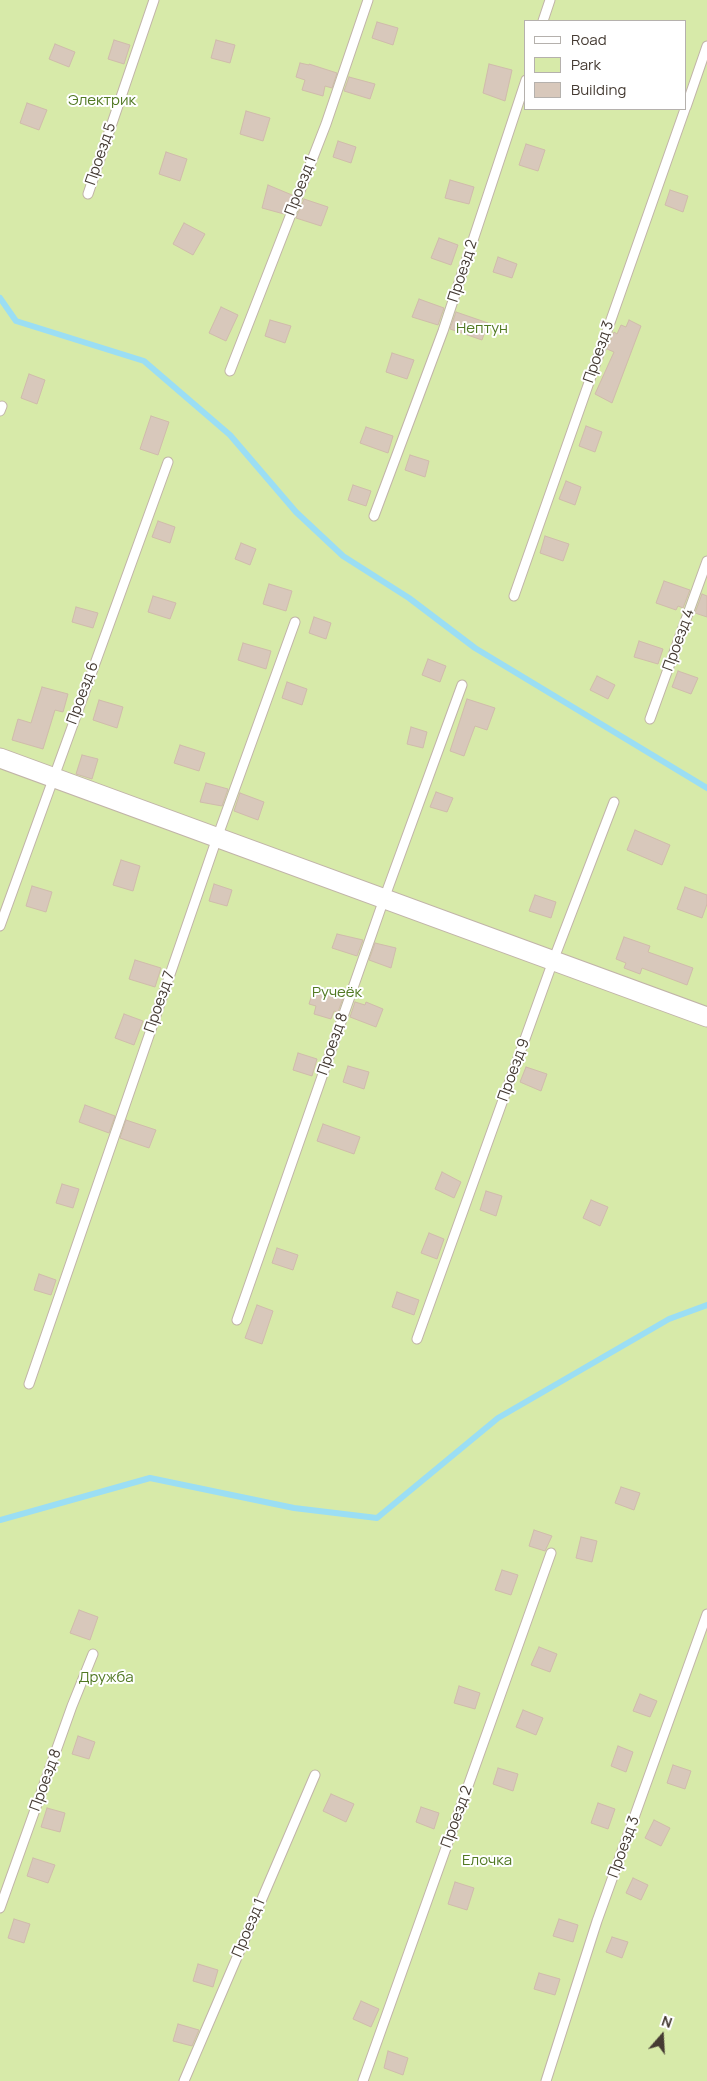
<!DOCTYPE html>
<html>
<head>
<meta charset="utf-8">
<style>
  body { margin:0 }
  #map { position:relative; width:707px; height:2081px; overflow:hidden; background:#f3ebe3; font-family:Manrope,sans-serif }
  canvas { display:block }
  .legend { position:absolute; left:524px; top:20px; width:162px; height:90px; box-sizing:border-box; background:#fff; border:1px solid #b5b1ad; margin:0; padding:6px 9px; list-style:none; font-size:15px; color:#453b33 }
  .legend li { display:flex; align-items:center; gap:10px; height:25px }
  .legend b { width:25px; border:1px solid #b5b1ad }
  .north { position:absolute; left:637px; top:2011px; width:50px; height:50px; -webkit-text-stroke:4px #fff; paint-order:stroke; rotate:19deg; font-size:14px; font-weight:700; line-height:20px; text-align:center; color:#453b33 }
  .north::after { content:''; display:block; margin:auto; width:18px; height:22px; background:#453b33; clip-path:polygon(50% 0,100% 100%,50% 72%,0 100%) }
</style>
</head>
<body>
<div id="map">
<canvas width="707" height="2081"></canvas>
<ul class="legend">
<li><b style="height:6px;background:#fff"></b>Road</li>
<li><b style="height:14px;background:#d7eaa9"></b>Park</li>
<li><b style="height:14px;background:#d8c8bb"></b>Building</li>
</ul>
<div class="north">N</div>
</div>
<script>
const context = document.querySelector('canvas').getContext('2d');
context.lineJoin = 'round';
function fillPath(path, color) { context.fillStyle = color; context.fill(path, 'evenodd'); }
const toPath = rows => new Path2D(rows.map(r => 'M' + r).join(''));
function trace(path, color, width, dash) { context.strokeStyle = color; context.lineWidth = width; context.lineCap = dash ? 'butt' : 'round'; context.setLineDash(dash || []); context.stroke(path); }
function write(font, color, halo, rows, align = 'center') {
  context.font = font + ' Manrope,sans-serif'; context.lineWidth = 4; context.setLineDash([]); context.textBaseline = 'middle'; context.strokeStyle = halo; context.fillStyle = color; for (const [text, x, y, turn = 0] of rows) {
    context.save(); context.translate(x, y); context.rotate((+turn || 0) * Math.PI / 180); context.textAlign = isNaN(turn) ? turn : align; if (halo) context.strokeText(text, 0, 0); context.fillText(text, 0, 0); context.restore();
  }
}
fillPath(toPath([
  [0,0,707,0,707,2081,0,2081],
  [526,21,686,21,686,109,526,109]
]), '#d7eaa9');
trace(toPath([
  [0,298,16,321,144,361,230,435,296,512,343,556,409,598,475,648,707,788],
  [0,1520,150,1478,294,1508,377,1518,498,1418,669,1319,707,1305]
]), '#9bdef4', 6);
const building = toPath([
  [377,22,398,28,393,45,372,38,377,22],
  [114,40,130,45,124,64,108,59,114,40],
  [216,40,235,45,230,63,211,58,216,40],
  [55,44,75,52,69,67,49,59,55,44],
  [300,63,309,65,309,64,337,73,332,88,325,86,323,96,302,90,305,80,296,77,300,63],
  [489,64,512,70,505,101,483,93,489,64],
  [349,77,375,84,370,99,344,91,349,77],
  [27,103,47,110,39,130,20,123,27,103],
  [246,111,270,118,263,141,240,134,246,111],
  [338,141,356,147,351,163,333,157,338,141],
  [526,144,545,150,538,171,519,165,526,144],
  [166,152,187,159,180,181,159,174,166,152],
  [450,180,474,187,469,204,445,198,450,180],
  [268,185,292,195,284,214,262,208,268,185],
  [670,190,688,196,683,212,665,205,670,190],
  [304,199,328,207,321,226,296,218,304,199],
  [184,223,205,234,193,255,173,244,184,223],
  [439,238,458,245,451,265,431,258,439,238],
  [498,257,517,264,512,278,493,272,498,257],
  [419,299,444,308,438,325,412,317,419,299],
  [221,307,238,315,226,341,209,333,221,307],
  [456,312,488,323,482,340,450,329,456,312],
  [270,320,291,326,285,343,265,336,270,320],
  [629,320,641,326,612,403,595,394,614,352,607,349,614,332,617,334,621,325,626,327,629,320],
  [392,353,414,360,407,379,386,372,392,353],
  [29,374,45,380,37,404,21,398,29,374],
  [151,416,169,422,158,455,140,449,151,416],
  [586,426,602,432,595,452,579,446,586,426],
  [366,427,393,436,388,453,360,443,366,427],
  [410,455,429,461,425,477,405,470,410,455],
  [566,481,581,487,575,505,559,499,566,481],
  [353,485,371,491,366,506,348,500,353,485],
  [158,521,175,527,170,543,152,537,158,521],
  [545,536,569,544,563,561,540,553,545,536],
  [241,543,256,549,250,565,235,559,241,543],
  [664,581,690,590,683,608,678,606,676,610,656,603,664,581],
  [269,584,292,591,286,611,263,604,269,584],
  [702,594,707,596,707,617,695,613,702,594],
  [153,596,176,603,170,619,148,612,153,596],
  [76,607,98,613,93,628,72,622,76,607],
  [314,617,331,623,326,639,309,633,314,617],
  [639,641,663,649,658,664,634,657,639,641],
  [243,643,271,651,266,669,238,660,243,643],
  [428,659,446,666,440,682,422,675,428,659],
  [678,671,698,678,691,694,672,687,678,671],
  [597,676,615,685,608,699,590,690,597,676],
  [287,682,307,689,302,705,282,698,287,682],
  [42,687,68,694,63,712,55,710,43,749,12,740,18,719,31,723,42,687],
  [467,699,495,708,487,730,475,726,464,756,450,751,467,699],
  [99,700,123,707,117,728,93,720,99,700],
  [411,727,427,732,423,748,407,744,411,727],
  [180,745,205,753,199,771,174,763,180,745],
  [82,755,98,759,92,779,76,774,82,755],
  [206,783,228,789,222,806,200,802,206,783],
  [436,792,453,798,447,812,430,807,436,792],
  [240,793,264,802,258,820,234,811,240,793],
  [635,830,670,845,662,865,627,850,635,830],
  [121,860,140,866,133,891,113,885,121,860],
  [214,884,232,890,227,906,209,901,214,884],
  [32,886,52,892,46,912,26,906,32,886],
  [685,887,707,895,707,904,702,918,677,909,685,887],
  [535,895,556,902,551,918,529,911,535,895],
  [337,934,363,940,357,956,332,948,337,934],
  [624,937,650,946,648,952,693,968,687,985,642,968,640,974,624,968,626,963,616,959,624,937],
  [375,943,396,948,391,968,369,960,375,943],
  [135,960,161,968,155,987,129,979,135,960],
  [314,988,343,998,338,1012,334,1011,331,1019,314,1014,316,1006,309,1004,314,988],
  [355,1002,365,1005,366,1002,383,1009,376,1027,350,1017,355,1002],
  [124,1014,143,1021,134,1045,115,1038,124,1014],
  [298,1053,317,1059,312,1076,293,1070,298,1053],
  [348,1066,369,1072,364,1089,343,1082,348,1066],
  [526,1067,547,1074,541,1091,520,1082,526,1067],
  [85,1105,115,1116,109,1133,79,1122,85,1105],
  [126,1120,156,1130,149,1148,120,1138,126,1120],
  [323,1124,360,1137,354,1154,317,1141,323,1124],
  [442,1172,461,1182,454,1198,435,1189,442,1172],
  [62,1184,79,1189,73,1208,56,1203,62,1184],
  [486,1191,502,1196,496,1216,480,1210,486,1191],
  [591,1200,608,1207,600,1226,583,1218,591,1200],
  [429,1233,444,1239,437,1259,421,1253,429,1233],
  [277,1248,298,1255,293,1270,272,1263,277,1248],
  [39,1274,56,1280,51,1295,34,1290,39,1274],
  [397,1292,419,1300,414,1315,392,1307,397,1292],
  [257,1305,273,1311,262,1344,245,1338,257,1305],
  [621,1487,640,1493,634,1510,615,1503,621,1487],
  [534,1530,552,1536,545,1551,529,1546,534,1530],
  [581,1537,597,1541,592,1562,576,1558,581,1537],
  [502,1570,518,1575,511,1595,495,1590,502,1570],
  [79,1610,98,1617,90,1640,70,1633,79,1610],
  [539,1647,557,1654,550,1672,531,1665,539,1647],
  [459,1686,480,1693,475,1709,454,1703,459,1686],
  [640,1694,657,1701,650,1717,633,1711,640,1694],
  [523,1710,543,1718,536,1735,516,1727,523,1710],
  [78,1736,95,1742,89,1759,72,1754,78,1736],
  [618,1746,633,1752,626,1772,611,1766,618,1746],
  [673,1765,691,1771,685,1789,667,1783,673,1765],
  [498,1768,518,1774,513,1791,493,1784,498,1768],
  [331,1794,354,1804,346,1822,323,1811,331,1794],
  [598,1803,615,1809,608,1829,591,1823,598,1803],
  [421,1807,439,1813,434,1829,416,1822,421,1807],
  [47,1808,65,1813,60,1832,41,1827,47,1808],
  [654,1820,670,1828,661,1846,645,1838,654,1820],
  [33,1858,55,1865,48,1883,27,1876,33,1858],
  [633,1878,648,1885,641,1900,626,1893,633,1878],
  [455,1882,474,1888,467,1910,448,1904,455,1882],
  [14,1919,30,1924,24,1943,8,1938,14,1919],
  [559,1919,578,1925,573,1942,553,1936,559,1919],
  [612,1937,628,1942,622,1958,606,1952,612,1937],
  [198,1964,218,1970,213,1987,193,1981,198,1964],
  [539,1973,560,1979,555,1995,534,1989,539,1973],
  [361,2001,379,2009,371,2027,353,2019,361,2001],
  [178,2024,199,2030,192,2046,173,2041,178,2024],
  [388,2051,408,2058,403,2075,384,2068,388,2051]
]);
fillPath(building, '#d8c8bb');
trace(building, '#d0bcab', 1);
const service = toPath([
  [543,21,550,0],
  [686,107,707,46],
  [88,194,154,0],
  [230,371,326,124,368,0],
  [0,411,2,406],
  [374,516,443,331,526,80],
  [514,596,685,109],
  [650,719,707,561],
  [0,926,168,462],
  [237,1320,384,899,462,685],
  [417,1339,553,961,614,802],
  [29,1384,217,838,295,622],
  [0,1908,72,1706,93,1654],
  [184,2081,315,1775],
  [363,2081,551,1553],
  [546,2081,597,1921,707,1614]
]);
const minor = toPath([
  [0,758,707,1017]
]);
trace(service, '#c1b4a8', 11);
trace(minor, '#c1b4a8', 21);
trace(service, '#fff', 9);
trace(minor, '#fff', 19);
write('15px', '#517923', '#fff', [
  ["Электрик",102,101],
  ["Нептун",482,329],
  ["Ручеёк",337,993],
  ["Дружба",106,1678],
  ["Елочка",487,1861]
]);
write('15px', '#453b33', '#fff', [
  ["Проезд 5",101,154,-71],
  ["Проезд 1",301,186,-69],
  ["Проезд 2",463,271,-72],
  ["Проезд 3",599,352,-71],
  ["Проезд 4",679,640,-70],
  ["Проезд 6",83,693,-70],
  ["Проезд 7",160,1002,-71],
  ["Проезд 8",333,1044,-71],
  ["Проезд 9",514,1070,-70],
  ["Проезд 8",46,1780,-70],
  ["Проезд 2",457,1817,-70],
  ["Проезд 3",624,1847,-70],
  ["Проезд 1",249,1928,-67]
]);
</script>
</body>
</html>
